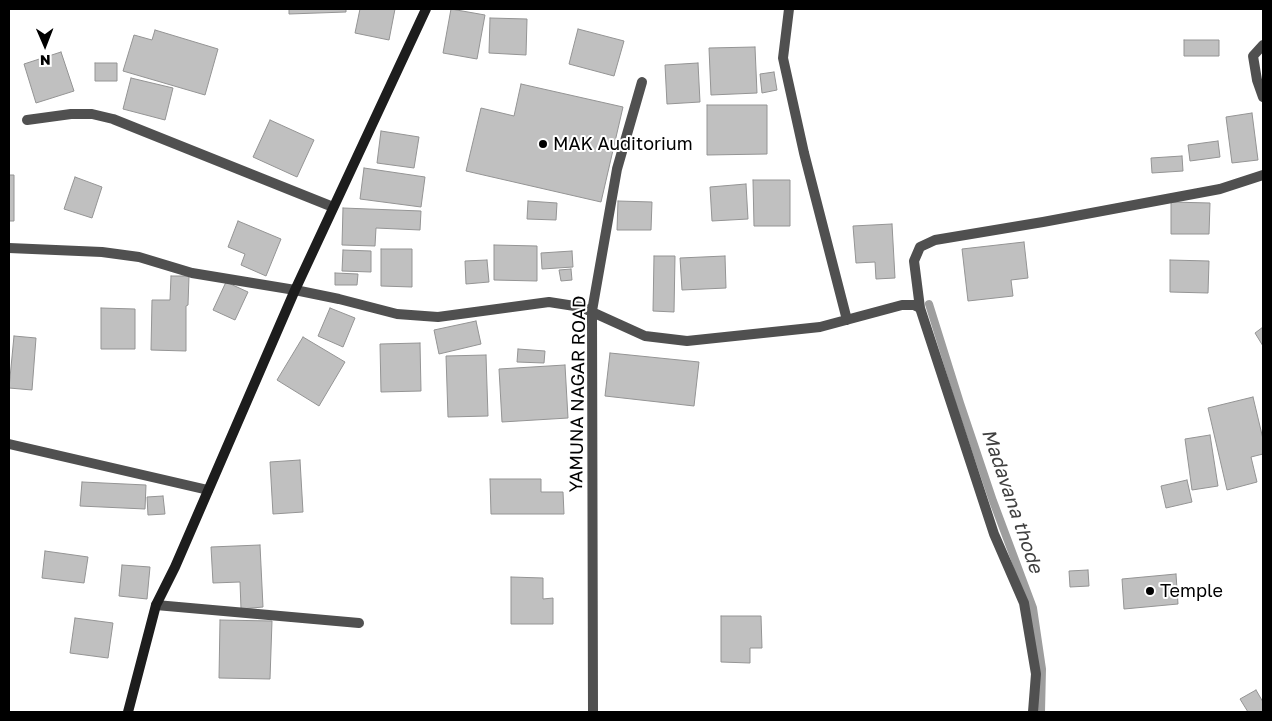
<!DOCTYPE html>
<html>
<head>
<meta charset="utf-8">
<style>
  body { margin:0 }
  #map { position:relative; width:1272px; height:721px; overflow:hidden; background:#fff; font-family:"Golos Text",sans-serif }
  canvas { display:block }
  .frame { position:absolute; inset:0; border:10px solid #000; pointer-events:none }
  .north { position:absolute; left:20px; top:20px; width:50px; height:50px; -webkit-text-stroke:4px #fff; paint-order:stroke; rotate:179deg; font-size:14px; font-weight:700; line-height:20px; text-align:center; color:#000 }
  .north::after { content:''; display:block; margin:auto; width:18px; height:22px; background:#000; clip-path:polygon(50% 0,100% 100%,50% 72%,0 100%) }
</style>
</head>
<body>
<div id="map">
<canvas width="1272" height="721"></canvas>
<div class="frame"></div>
<div class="north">N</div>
</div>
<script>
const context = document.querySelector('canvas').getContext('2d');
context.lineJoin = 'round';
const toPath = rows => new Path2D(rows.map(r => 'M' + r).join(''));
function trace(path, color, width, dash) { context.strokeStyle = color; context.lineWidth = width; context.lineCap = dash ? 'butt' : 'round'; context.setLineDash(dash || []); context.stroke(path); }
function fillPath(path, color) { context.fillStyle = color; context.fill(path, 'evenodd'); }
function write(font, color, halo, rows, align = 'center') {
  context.font = font + ' "Golos Text",sans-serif'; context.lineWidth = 4; context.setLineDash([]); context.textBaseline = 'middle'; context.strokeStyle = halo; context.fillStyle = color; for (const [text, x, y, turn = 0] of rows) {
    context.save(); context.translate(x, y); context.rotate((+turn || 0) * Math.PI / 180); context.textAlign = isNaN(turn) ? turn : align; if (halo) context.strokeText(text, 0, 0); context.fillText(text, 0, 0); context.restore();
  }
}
trace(toPath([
  [929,304,960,403,993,501,1033,608,1042,669,1041,712]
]), '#9e9e9e', 8);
const building = toPath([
  [289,9,346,9,346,12,289,14,289,9],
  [360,9,395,9,389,40,355,33,360,9],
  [451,9,485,15,477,59,443,53,451,9],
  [490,18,527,19,526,55,489,53,490,18],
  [578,29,624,41,614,76,569,64,578,29],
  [155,30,218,49,205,95,123,71,134,35,152,40,155,30],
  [1184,40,1219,40,1219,56,1184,56,1184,40],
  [755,47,757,93,711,95,709,48,755,47],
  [61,52,74,91,36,103,24,64,61,52],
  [95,63,117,63,117,81,95,81,95,63],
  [698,63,700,102,667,104,665,65,698,63],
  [774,72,777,90,762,93,760,74,774,72],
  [131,78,173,88,165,120,123,109,131,78],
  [521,84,623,107,601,202,466,171,481,108,514,116,521,84],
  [707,105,767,105,767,154,707,155,707,105],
  [1252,113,1258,160,1232,163,1226,117,1252,113],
  [270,120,314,140,297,177,253,157,270,120],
  [381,131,419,137,414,168,377,163,381,131],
  [1218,141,1220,157,1190,161,1188,145,1218,141],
  [1182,156,1183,171,1152,173,1151,158,1182,156],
  [364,168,425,177,421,207,360,199,364,168],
  [9,175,14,175,14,221,9,221,9,175],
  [75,177,102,187,92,218,64,209,75,177],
  [753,180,790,180,790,226,754,226,753,180],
  [746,184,748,219,712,221,710,187,746,184],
  [528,201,557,203,556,220,527,219,528,201],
  [618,201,652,202,651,230,617,230,618,201],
  [1171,202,1210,203,1209,234,1171,234,1171,202],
  [343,208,421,211,420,230,376,228,375,246,342,245,343,208],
  [238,221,281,239,266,276,241,265,245,254,228,247,238,221],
  [892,224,895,278,876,279,875,262,856,263,853,226,892,224],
  [1024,242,1028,278,1011,280,1013,296,968,301,962,249,1024,242],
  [494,245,537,246,537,281,494,280,494,245],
  [381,249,412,249,412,287,381,286,381,249],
  [343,250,371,251,371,272,342,271,343,250],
  [572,251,573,267,542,269,541,253,572,251],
  [654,256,675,256,674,312,653,311,654,256],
  [725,256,726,288,682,290,680,258,725,256],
  [487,260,489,282,466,284,465,261,487,260],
  [1170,260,1209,261,1208,293,1170,292,1170,260],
  [571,269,572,280,561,281,559,270,571,269],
  [335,273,358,274,357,285,335,285,335,273],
  [171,276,189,276,188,305,186,306,186,351,151,350,152,300,170,300,171,276],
  [226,282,248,292,235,320,213,310,226,282],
  [101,308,135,309,135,349,101,349,101,308],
  [330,308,355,318,343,347,318,336,330,308],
  [476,321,481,344,439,354,434,330,476,321],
  [1263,327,1263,346,1255,333,1263,327],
  [14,336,36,338,32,390,9,388,14,336],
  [303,337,345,362,319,406,277,380,303,337],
  [420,343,421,391,381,392,380,344,420,343],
  [518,349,545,351,544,363,517,362,518,349],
  [610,353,699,362,694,406,605,396,610,353],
  [486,355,488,416,448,417,446,356,486,355],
  [565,365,568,418,502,422,499,369,565,365],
  [1253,397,1263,439,1263,454,1251,457,1257,482,1227,490,1208,408,1253,397],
  [1210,435,1218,486,1192,490,1185,439,1210,435],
  [300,460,303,512,273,514,270,462,300,460],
  [490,479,541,479,541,492,563,492,564,514,491,514,490,479],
  [1187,480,1192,502,1166,508,1161,486,1187,480],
  [82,482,146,485,145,509,80,506,82,482],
  [163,496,165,514,148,515,147,497,163,496],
  [260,545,263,607,241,609,240,582,213,583,211,547,260,545],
  [45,551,88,557,84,583,42,578,45,551],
  [122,565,150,567,147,599,119,596,122,565],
  [1088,570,1089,586,1070,587,1069,571,1088,570],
  [1176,574,1178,604,1124,609,1122,579,1176,574],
  [511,577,543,578,543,599,553,598,553,624,511,624,511,577],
  [721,616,761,616,762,648,750,648,750,663,721,662,721,616],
  [75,618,113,623,108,658,70,653,75,618],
  [220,620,272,621,270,679,219,678,220,620],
  [1256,690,1263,702,1263,712,1248,712,1240,699,1256,690]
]);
fillPath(building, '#c0c0c0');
trace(building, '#949494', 1);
trace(toPath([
  [789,9,783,58,804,153,847,320],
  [1263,45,1253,56,1257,80,1263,97],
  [27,120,71,114,92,114,113,119,333,207],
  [9,248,102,252,139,257,192,273,295,290,339,299,397,314,438,317,549,302,581,307,645,336,687,341,820,327,902,305,914,305,920,308,994,534,1024,603,1036,674,1033,712],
  [920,308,914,261,920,247,935,240,1043,222,1220,189,1263,175],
  [9,444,208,490],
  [156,605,359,623],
  [593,712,592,311,617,169,642,82]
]), '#505050', 10);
trace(toPath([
  [128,712,156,605,175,567,295,290,426,9]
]), '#1d1d1d', 10);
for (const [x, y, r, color] of [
  [543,144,5,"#000"],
  [1150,591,5,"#000"]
]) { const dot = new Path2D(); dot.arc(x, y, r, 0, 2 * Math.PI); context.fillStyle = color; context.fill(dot); trace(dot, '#fff', 2); }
write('18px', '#000', '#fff', [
  ["MAK Auditorium",553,144],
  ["Temple",1160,591]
], 'left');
write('18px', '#000', '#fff', [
  ["YAMUNA NAGAR ROAD",578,394,-89]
]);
write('italic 19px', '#3f3f3f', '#fff', [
  ["Madavana thode",1012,501,71]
]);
</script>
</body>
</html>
